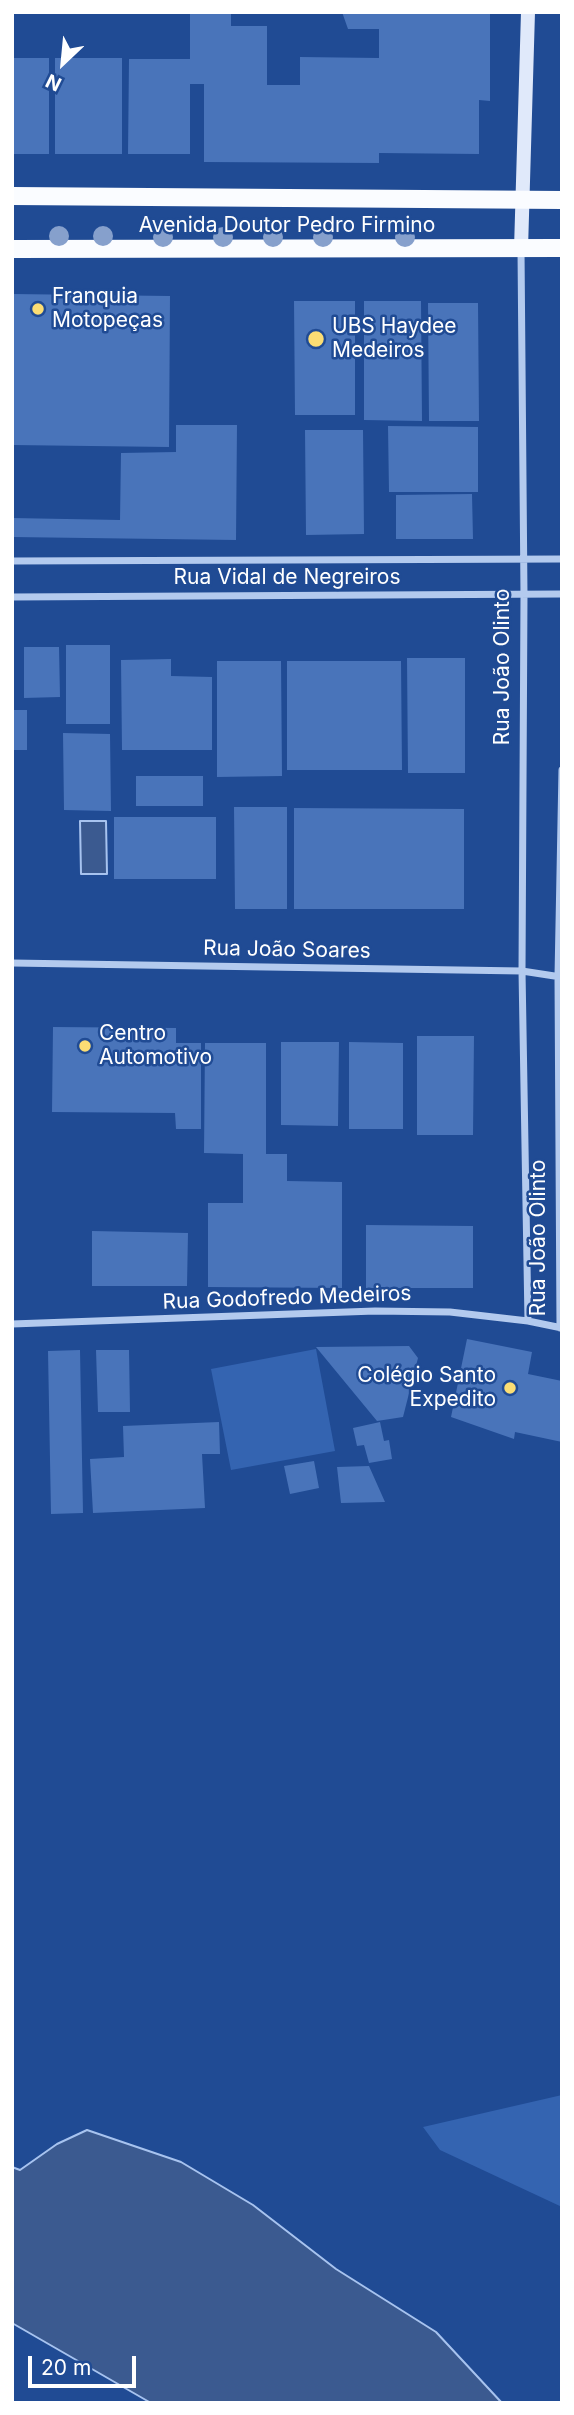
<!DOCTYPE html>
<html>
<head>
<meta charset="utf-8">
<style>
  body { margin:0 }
  #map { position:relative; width:574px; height:2415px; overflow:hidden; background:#204b94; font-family:Inter,sans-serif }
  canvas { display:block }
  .frame { position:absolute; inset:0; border:14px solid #fff; pointer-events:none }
  .north { position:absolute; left:28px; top:28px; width:70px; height:70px; -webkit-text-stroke:5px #204b94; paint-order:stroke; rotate:206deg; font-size:19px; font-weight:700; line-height:28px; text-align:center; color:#fff }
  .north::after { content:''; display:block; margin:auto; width:24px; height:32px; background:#fff; clip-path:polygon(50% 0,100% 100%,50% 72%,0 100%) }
  .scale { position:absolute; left:28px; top:2356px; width:108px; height:32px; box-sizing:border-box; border:4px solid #fff; border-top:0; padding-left:9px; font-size:21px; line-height:24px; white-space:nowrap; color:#fff; -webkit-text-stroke:5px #204b94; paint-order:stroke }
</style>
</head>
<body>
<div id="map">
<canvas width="574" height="2415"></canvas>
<div class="frame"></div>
<div class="north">N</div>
<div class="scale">20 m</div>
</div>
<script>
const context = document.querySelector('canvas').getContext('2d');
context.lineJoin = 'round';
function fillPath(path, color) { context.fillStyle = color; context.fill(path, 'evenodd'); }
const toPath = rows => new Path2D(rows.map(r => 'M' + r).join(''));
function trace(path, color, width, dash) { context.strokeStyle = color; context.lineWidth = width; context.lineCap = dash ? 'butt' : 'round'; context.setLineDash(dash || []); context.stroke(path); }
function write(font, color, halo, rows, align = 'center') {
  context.font = font + ' Inter,sans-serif'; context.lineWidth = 5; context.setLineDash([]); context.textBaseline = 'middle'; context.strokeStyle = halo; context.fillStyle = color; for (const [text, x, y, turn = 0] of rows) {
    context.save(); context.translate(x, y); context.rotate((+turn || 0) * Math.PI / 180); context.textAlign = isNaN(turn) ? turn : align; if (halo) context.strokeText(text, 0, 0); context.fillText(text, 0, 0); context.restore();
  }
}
fillPath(toPath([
  [316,1349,335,1451,231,1470,211,1369],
  [562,2095,562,2207,440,2150,423,2127]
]), '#3464b1');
const water = toPath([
  [80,821,106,821,107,874,81,874,80,821],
  [87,2130,181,2162,253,2205,336,2269,436,2332,502,2403,151,2403,12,2323,12,2167,20,2170,57,2144,87,2130]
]);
fillPath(water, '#3b5a90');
trace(water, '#a7c3ef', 2);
fillPath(toPath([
  [190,12,231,12,231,26,267,26,267,85,300,85,300,57,379,58,379,29,348,29,342,12,490,13,490,101,479,100,479,154,379,153,379,163,204,162,204,84,190,84,190,154,128,154,129,59,190,59],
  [12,58,49,58,49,154,12,154],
  [55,58,122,58,122,154,55,154],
  [12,294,170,296,169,447,12,445],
  [294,301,355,301,355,415,295,415],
  [364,301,421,301,422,421,364,420],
  [428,303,478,303,479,421,429,421],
  [176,425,237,425,236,540,12,537,12,518,120,520,121,453,176,452],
  [388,426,478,427,478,492,389,492],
  [305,430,363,430,364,534,306,535],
  [472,494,473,539,396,539,396,495],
  [66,645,110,645,110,724,66,724],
  [24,647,59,647,60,697,24,698],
  [407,658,465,658,465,773,408,773],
  [171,659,171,676,212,677,212,750,122,750,121,660],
  [217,661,281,661,282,776,217,777],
  [287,661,401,661,402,770,287,770],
  [12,710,27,710,27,750,12,750],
  [63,733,110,734,111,811,64,810],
  [136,776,203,776,203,806,136,806],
  [234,807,287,807,287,909,235,909],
  [294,808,464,809,464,909,294,909],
  [114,817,216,817,216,879,114,879],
  [53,1027,176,1028,176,1043,201,1043,201,1129,176,1129,175,1113,52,1112],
  [417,1036,474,1036,473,1135,417,1135],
  [281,1042,339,1042,338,1126,281,1125],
  [349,1042,403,1043,403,1129,349,1129],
  [205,1043,266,1043,266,1154,287,1154,287,1181,342,1182,342,1288,208,1287,208,1203,243,1203,243,1154,204,1153],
  [366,1225,473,1226,473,1288,366,1288],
  [92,1231,188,1233,187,1286,92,1286],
  [467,1339,532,1352,528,1374,562,1381,562,1442,515,1432,514,1439,451,1417],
  [409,1346,418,1358,403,1417,377,1421,316,1347],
  [80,1350,83,1513,51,1514,48,1351],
  [96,1350,129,1350,130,1412,98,1412],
  [219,1422,220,1454,202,1454,205,1508,93,1513,90,1459,124,1457,123,1426],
  [380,1422,384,1441,389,1440,392,1459,369,1463,364,1445,357,1446,353,1428],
  [314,1461,319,1488,290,1494,284,1466],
  [369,1466,385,1502,341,1503,337,1467]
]), '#4974ba');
trace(toPath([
  [521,250,524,595,522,971,528,1321],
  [12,561,562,559],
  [12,597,562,594],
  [12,963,522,971,561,977],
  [12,1324,375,1311,450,1312,528,1321,562,1328],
  [560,1328,558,976,562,770]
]), '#b3caee', 7);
trace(toPath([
  [521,249,528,12]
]), '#e0e9fa', 14);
trace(toPath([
  [12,196,562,200],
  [12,249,562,248]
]), '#fafcff', 18);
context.fillStyle = '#86a0cc';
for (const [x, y] of [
  [59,236],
  [103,236],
  [163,237],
  [223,237],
  [273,237],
  [323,237],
  [405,237]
]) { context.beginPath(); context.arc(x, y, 10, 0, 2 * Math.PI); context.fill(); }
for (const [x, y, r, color] of [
  [38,309,7,"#fbdd74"],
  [316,339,9,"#fbdd74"],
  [85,1046,7,"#fbdd74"],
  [510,1388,7,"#fbdd74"]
]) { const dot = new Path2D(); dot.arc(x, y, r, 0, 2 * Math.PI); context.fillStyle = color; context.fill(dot); trace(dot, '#204b94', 2.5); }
write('21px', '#fff', '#204b94', [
  ["Avenida Doutor Pedro Firmino",287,226],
  ["Rua Vidal de Negreiros",287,578],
  ["Rua João Olinto",503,667,-90],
  ["Rua João Soares",287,950,1],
  ["Rua João Olinto",539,1238,-90],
  ["Rua Godofredo Medeiros",287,1298,-2]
]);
write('21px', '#fff', '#204b94', [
  ["Franquia",52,297],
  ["Motopeças",52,321],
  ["UBS Haydee",332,327],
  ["Medeiros",332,351],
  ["Centro",99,1034],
  ["Automotivo",99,1058],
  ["Colégio Santo",496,1376,"right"],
  ["Expedito",496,1400,"right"]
], 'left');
</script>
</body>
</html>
